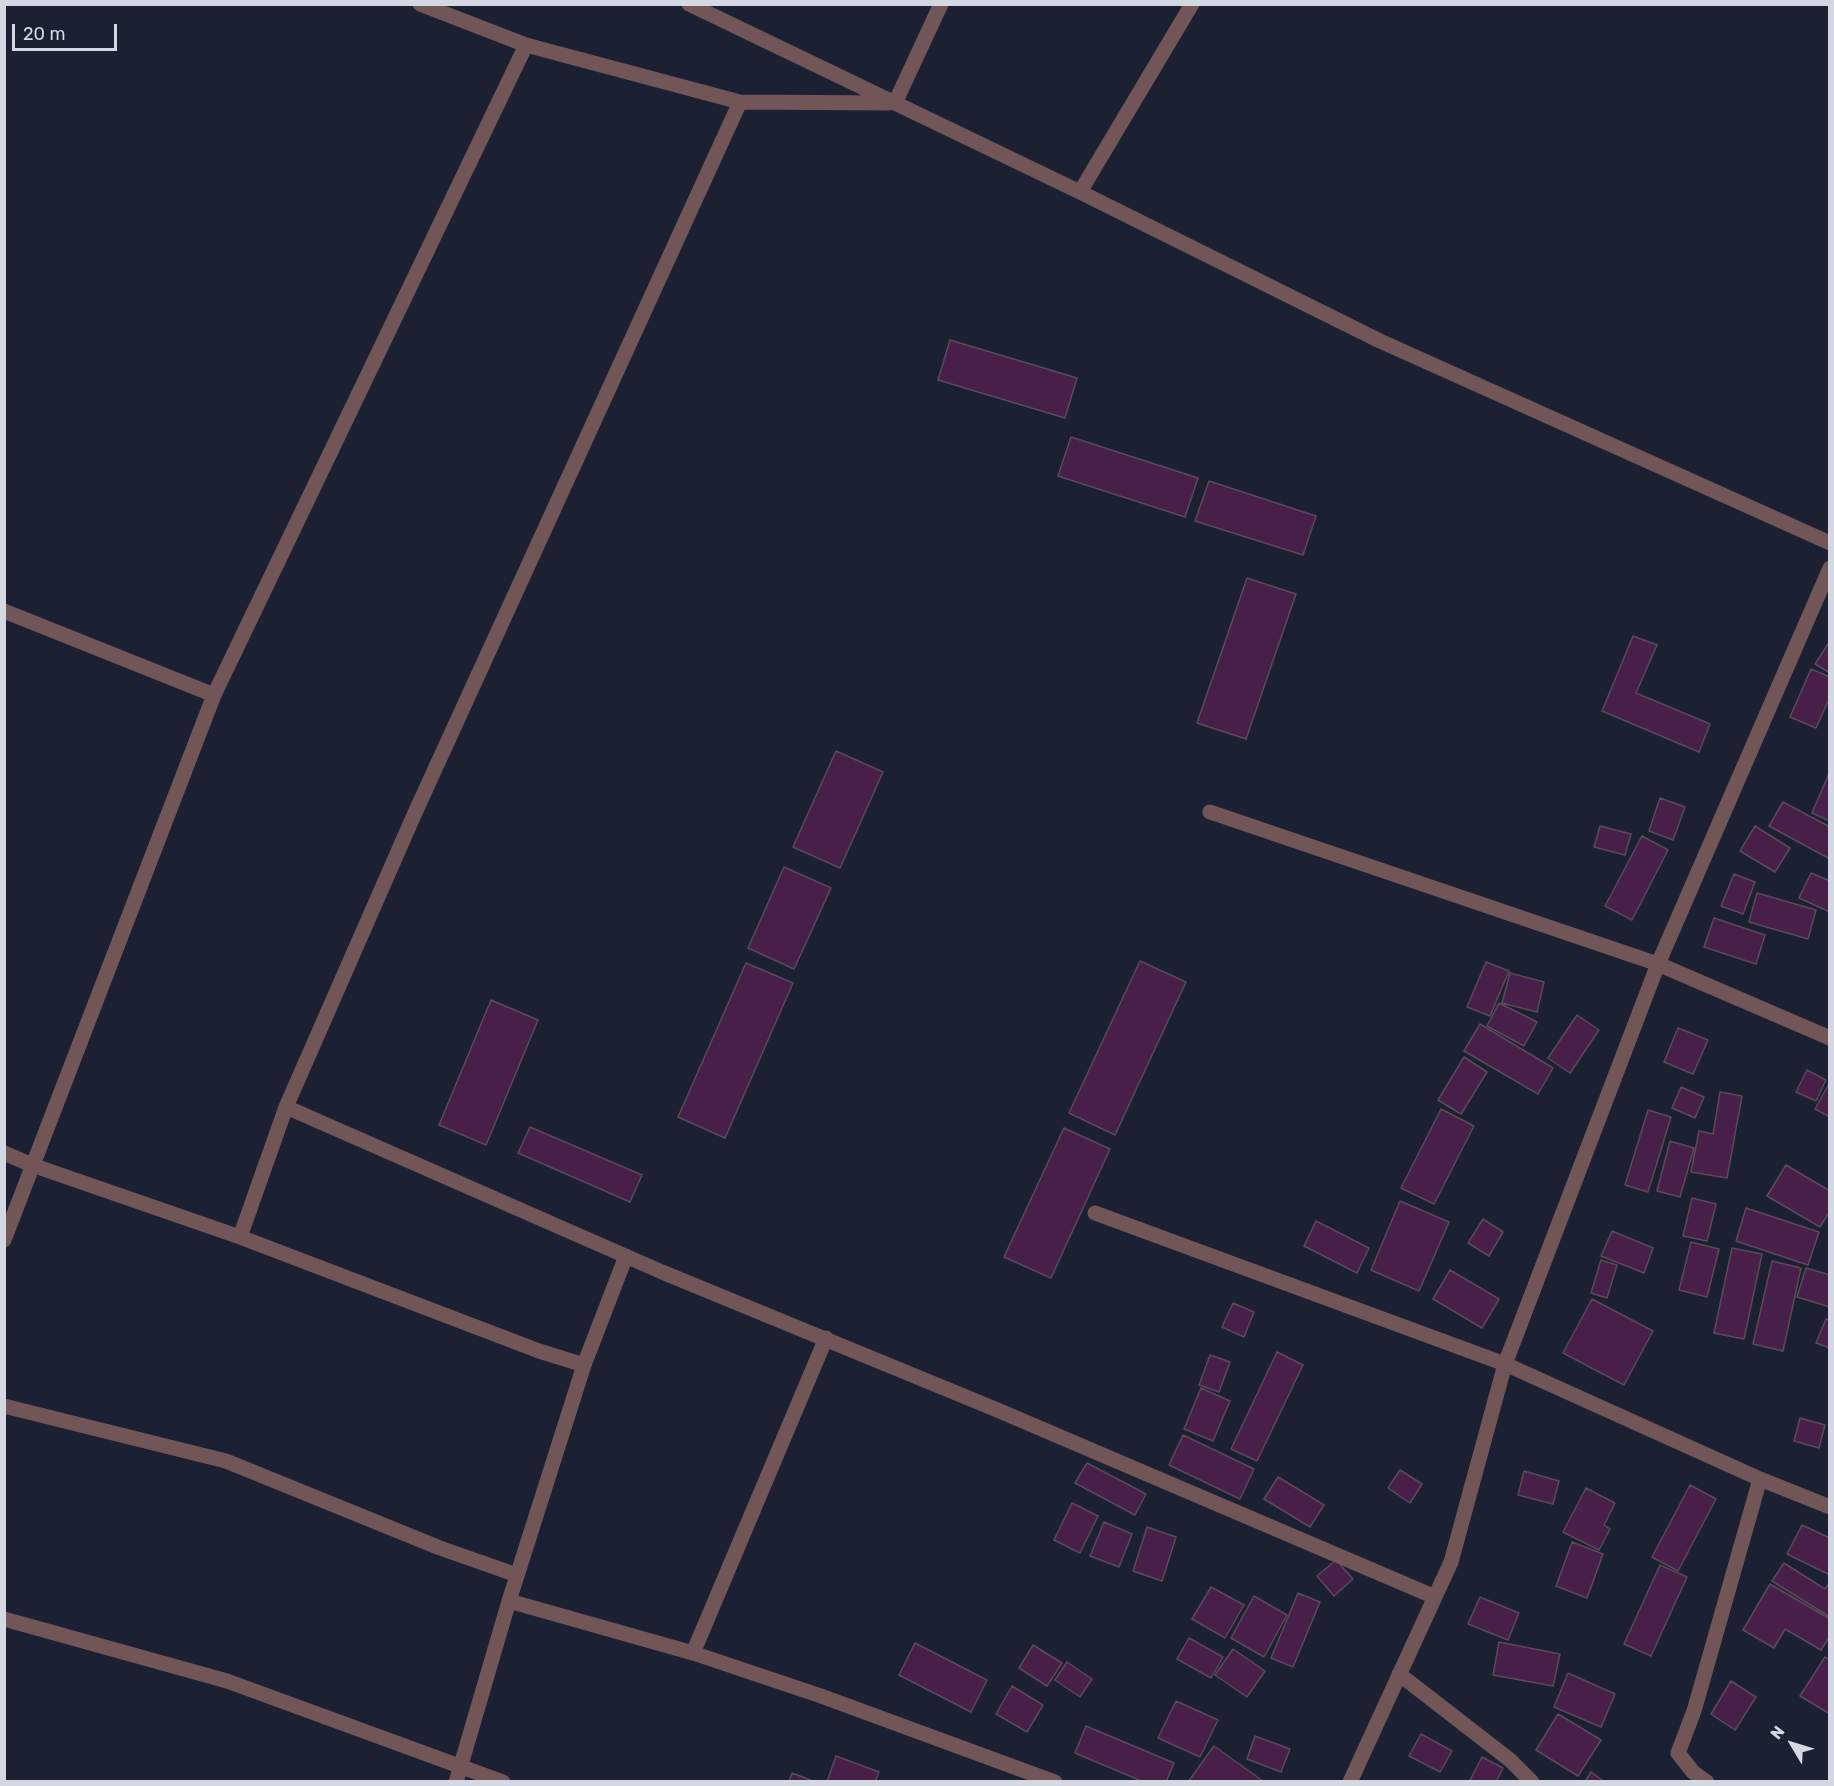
<!DOCTYPE html>
<html>
<head>
<meta charset="utf-8">
<style>
  body { margin:0 }
  #map { position:relative; width:1834px; height:1786px; overflow:hidden; background:#1b2132; font-family:Rubik,sans-serif }
  canvas { display:block }
  .frame { position:absolute; inset:0; border:6px solid #d3d8e3; pointer-events:none }
  .north { position:absolute; left:1762px; top:1714px; width:60px; height:60px; -webkit-text-stroke:4px #1b2132; paint-order:stroke; rotate:308deg; font-size:16px; font-weight:700; line-height:24px; text-align:center; color:#d3d8e3 }
  .north::after { content:''; display:block; margin:auto; width:21px; height:27px; background:#d3d8e3; clip-path:polygon(50% 0,100% 100%,50% 72%,0 100%) }
  .scale { position:absolute; left:12px; top:24px; width:105px; height:27px; box-sizing:border-box; border:3px solid #d3d8e3; border-top:0; padding-left:8px; font-size:18px; line-height:21px; white-space:nowrap; color:#d3d8e3; -webkit-text-stroke:4px #1b2132; paint-order:stroke }
</style>
</head>
<body>
<div id="map">
<canvas width="1834" height="1786"></canvas>
<div class="frame"></div>
<div class="north">N</div>
<div class="scale">20 m</div>
</div>
<script>
const context = document.querySelector('canvas').getContext('2d');
context.lineJoin = 'round';
function fillPath(path, color) { context.fillStyle = color; context.fill(path, 'evenodd'); }
const toPath = rows => new Path2D(rows.map(r => 'M' + r).join(''));
function trace(path, color, width, dash) { context.strokeStyle = color; context.lineWidth = width; context.lineCap = dash ? 'butt' : 'round'; context.setLineDash(dash || []); context.stroke(path); }
const building = toPath([
  [950,340,1077,378,1065,418,938,380,950,340],
  [1071,437,1198,478,1185,517,1058,476,1071,437],
  [1209,481,1316,516,1303,555,1195,521,1209,481],
  [1247,578,1296,594,1246,739,1197,723,1247,578],
  [1633,636,1657,645,1636,693,1710,724,1699,752,1602,711,1633,636],
  [1830,641,1830,673,1815,664,1830,641],
  [1811,669,1830,677,1830,697,1816,728,1790,717,1811,669],
  [836,751,883,772,840,868,793,847,836,751],
  [1830,771,1830,821,1812,813,1830,771],
  [1660,798,1685,807,1673,840,1649,831,1660,798],
  [1783,802,1830,827,1830,859,1769,826,1783,802],
  [1600,826,1631,834,1625,855,1594,847,1600,826],
  [1755,826,1790,848,1775,872,1740,851,1755,826],
  [1642,836,1668,850,1632,920,1605,906,1642,836],
  [784,867,831,888,794,969,748,948,784,867],
  [1811,873,1830,881,1830,912,1799,898,1811,873],
  [1734,874,1755,882,1743,914,1721,906,1734,874],
  [1757,893,1816,910,1808,939,1749,922,1757,893],
  [1714,918,1765,935,1756,964,1704,947,1714,918],
  [1140,961,1186,982,1115,1135,1069,1113,1140,961],
  [1486,962,1509,971,1490,1016,1467,1007,1486,962],
  [746,963,793,983,725,1138,678,1117,746,963],
  [1510,973,1544,982,1537,1012,1502,1003,1510,973],
  [491,1000,538,1020,486,1145,439,1125,491,1000],
  [1499,1003,1537,1022,1524,1046,1487,1026,1499,1003],
  [1577,1015,1599,1030,1570,1073,1548,1058,1577,1015],
  [1480,1024,1553,1068,1538,1094,1464,1051,1480,1024],
  [1678,1028,1708,1040,1693,1074,1664,1062,1678,1028],
  [1464,1057,1487,1072,1461,1114,1438,1100,1464,1057],
  [1807,1070,1826,1080,1816,1101,1796,1092,1807,1070],
  [1830,1082,1830,1117,1815,1109,1830,1082],
  [1681,1087,1704,1097,1695,1118,1672,1108,1681,1087],
  [1720,1092,1742,1096,1727,1178,1691,1172,1699,1131,1713,1134,1720,1092],
  [1441,1109,1474,1126,1434,1204,1401,1188,1441,1109],
  [1648,1110,1671,1117,1648,1192,1625,1185,1648,1110],
  [530,1127,642,1175,630,1202,518,1153,530,1127],
  [1064,1128,1110,1149,1051,1278,1004,1257,1064,1128],
  [1670,1141,1694,1148,1680,1197,1657,1191,1670,1141],
  [1786,1165,1830,1191,1830,1211,1820,1227,1767,1196,1786,1165],
  [1692,1198,1716,1204,1707,1241,1683,1236,1692,1198],
  [1400,1201,1449,1222,1419,1291,1371,1270,1400,1201],
  [1746,1208,1819,1232,1808,1265,1736,1241,1746,1208],
  [1483,1219,1503,1232,1489,1256,1468,1243,1483,1219],
  [1316,1221,1369,1248,1357,1273,1304,1246,1316,1221],
  [1612,1231,1653,1248,1644,1273,1601,1256,1612,1231],
  [1691,1242,1719,1249,1707,1297,1679,1290,1691,1242],
  [1732,1248,1762,1254,1744,1339,1714,1333,1732,1248],
  [1601,1260,1617,1265,1607,1298,1591,1293,1601,1260],
  [1772,1261,1801,1268,1783,1351,1753,1344,1772,1261],
  [1806,1268,1830,1275,1830,1307,1797,1297,1806,1268],
  [1450,1270,1499,1299,1482,1328,1433,1299,1450,1270],
  [1592,1299,1653,1331,1624,1385,1563,1353,1592,1299],
  [1233,1303,1254,1312,1244,1337,1222,1327,1233,1303],
  [1826,1319,1830,1320,1830,1348,1816,1343,1826,1319],
  [1277,1352,1303,1365,1257,1461,1231,1449,1277,1352],
  [1210,1355,1230,1362,1219,1392,1199,1385,1210,1355],
  [1201,1388,1230,1401,1213,1441,1184,1429,1201,1388],
  [1800,1418,1825,1425,1819,1448,1794,1441,1800,1418],
  [1183,1435,1254,1469,1240,1499,1169,1465,1183,1435],
  [1087,1463,1146,1494,1135,1515,1075,1483,1087,1463],
  [1400,1470,1422,1484,1410,1503,1388,1488,1400,1470],
  [1524,1471,1559,1481,1553,1504,1518,1495,1524,1471],
  [1278,1477,1324,1505,1310,1527,1264,1499,1278,1477],
  [1690,1485,1716,1499,1678,1571,1652,1557,1690,1485],
  [1586,1488,1615,1503,1604,1525,1610,1529,1599,1550,1563,1532,1586,1488],
  [1072,1503,1098,1516,1080,1553,1054,1540,1072,1503],
  [1104,1522,1132,1534,1119,1567,1090,1556,1104,1522],
  [1802,1525,1830,1538,1830,1575,1787,1554,1802,1525],
  [1147,1527,1176,1537,1162,1581,1133,1571,1147,1527],
  [1572,1542,1603,1554,1587,1598,1556,1586,1572,1542],
  [1336,1560,1353,1579,1334,1596,1317,1576,1336,1560],
  [1784,1563,1825,1589,1830,1582,1830,1617,1772,1581,1784,1563],
  [1660,1565,1687,1577,1651,1656,1624,1644,1660,1565],
  [1770,1584,1830,1619,1830,1636,1821,1650,1785,1629,1774,1648,1743,1630,1770,1584],
  [1211,1587,1244,1605,1225,1638,1192,1619,1211,1587],
  [1298,1593,1320,1602,1293,1667,1271,1658,1298,1593],
  [1254,1596,1287,1615,1264,1657,1231,1638,1254,1596],
  [1480,1597,1519,1613,1508,1640,1468,1624,1480,1597],
  [1189,1638,1223,1657,1211,1678,1177,1659,1189,1638],
  [1499,1642,1560,1654,1553,1686,1493,1675,1499,1642],
  [915,1643,987,1680,971,1712,899,1675,915,1643],
  [1033,1645,1062,1663,1047,1686,1019,1668,1033,1645],
  [1233,1649,1265,1671,1247,1697,1215,1675,1233,1649],
  [1825,1657,1830,1660,1830,1714,1800,1696,1825,1657],
  [1067,1662,1092,1679,1080,1697,1055,1680,1067,1662],
  [1568,1673,1615,1694,1601,1727,1554,1707,1568,1673],
  [1731,1681,1756,1697,1735,1730,1711,1714,1731,1681],
  [1012,1686,1043,1705,1027,1732,996,1714,1012,1686],
  [1176,1701,1218,1720,1200,1757,1158,1738,1176,1701],
  [1558,1714,1601,1740,1578,1776,1536,1750,1558,1714],
  [1086,1726,1174,1763,1166,1782,1144,1782,1075,1753,1086,1726],
  [1421,1734,1452,1751,1440,1772,1409,1756,1421,1734],
  [1255,1736,1290,1749,1281,1772,1247,1759,1255,1736],
  [1214,1746,1263,1781,1263,1782,1188,1782,1214,1746],
  [836,1756,879,1772,875,1782,827,1782,836,1756],
  [1482,1757,1503,1768,1496,1782,1469,1782,1482,1757],
  [1591,1772,1605,1782,1585,1782,1591,1772],
  [792,1773,816,1782,789,1782,792,1773]
]);
fillPath(building, '#481f48');
trace(building, '#5a4a5a', 1.5);
trace(toPath([
  [420,4,526,45,740,102,889,103],
  [689,4,1080,192,1380,341,1830,543],
  [895,103,941,4],
  [1080,192,1192,4],
  [4,611,214,695],
  [1210,812,1658,964,1830,1038],
  [286,1107,662,1272,995,1409,1435,1597],
  [4,1153,32,1165,240,1237,539,1351,584,1365],
  [1095,1213,1505,1364,1760,1479,1830,1507],
  [240,1237,286,1107,414,815,740,102],
  [4,1240,214,695,526,45],
  [4,1406,226,1461,440,1548,517,1575],
  [509,1601,693,1653,821,1696,1055,1782],
  [4,1619,227,1681,503,1782],
  [693,1653,826,1338],
  [1399,1674,1510,1760,1532,1782],
  [456,1782,509,1601,584,1365,626,1256],
  [1350,1782,1451,1562,1505,1364,1658,964,1830,568],
  [1707,1782,1693,1772,1678,1753,1694,1711,1760,1479]
]), '#725556', 15);
</script>
</body>
</html>
